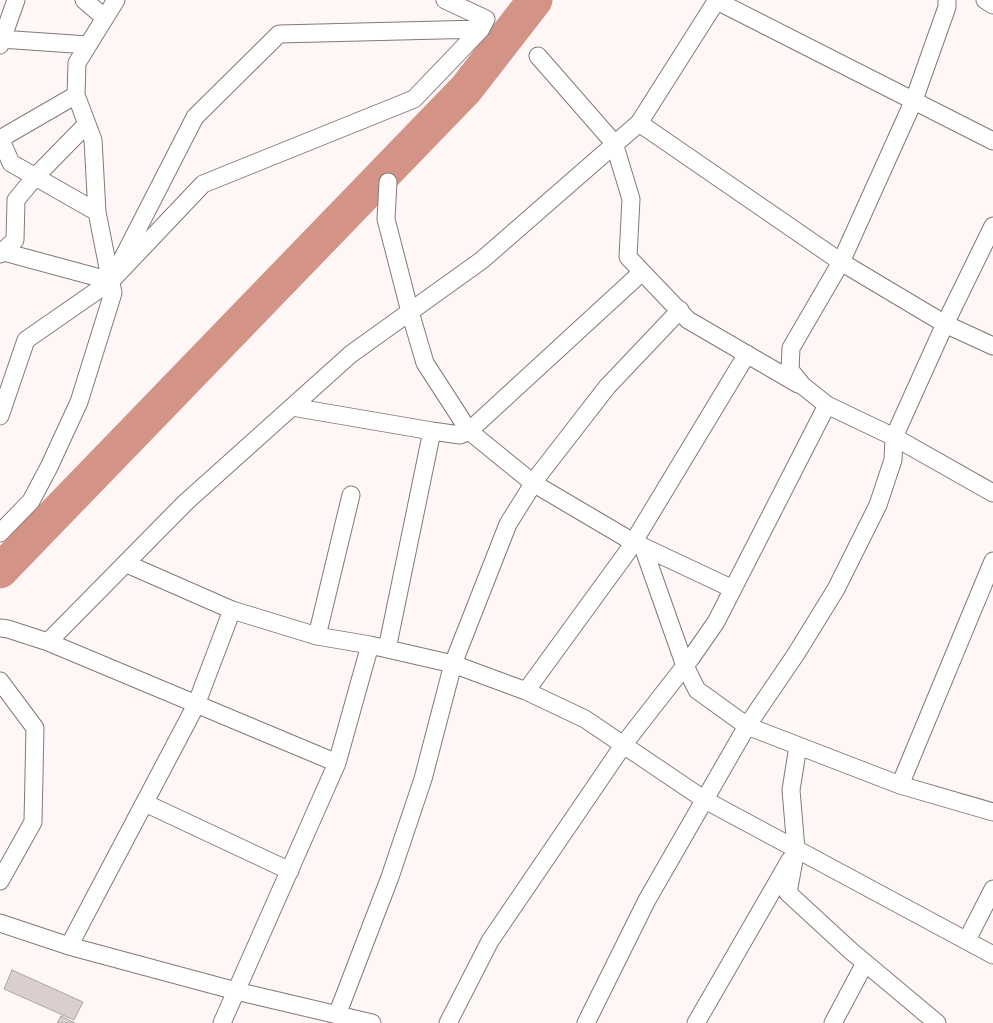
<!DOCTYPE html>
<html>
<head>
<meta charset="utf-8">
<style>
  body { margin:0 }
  canvas { display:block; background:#fef7f5 }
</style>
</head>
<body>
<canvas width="993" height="1023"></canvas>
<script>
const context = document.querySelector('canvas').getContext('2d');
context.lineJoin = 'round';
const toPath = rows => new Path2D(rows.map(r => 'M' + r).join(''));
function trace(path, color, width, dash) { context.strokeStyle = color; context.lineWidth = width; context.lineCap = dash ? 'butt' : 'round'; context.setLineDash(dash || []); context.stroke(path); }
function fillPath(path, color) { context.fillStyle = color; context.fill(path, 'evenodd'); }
trace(toPath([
  [0,571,466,89,535,0]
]), '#d39386', 35);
const building = toPath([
  [12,970,83,1002,74,1020,4,989,12,970],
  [61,1016,75,1023,57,1023,61,1016]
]);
fillPath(building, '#dacfcc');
trace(building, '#ada3a1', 1);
const street = toPath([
  [84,0,105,18],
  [445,0,486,19,481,29],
  [947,0,947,7,914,100,841,262,791,348,790,370,803,386,827,405,894,437,993,493],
  [985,0,993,5],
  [717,1,993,141],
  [0,39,88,45],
  [0,45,16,0],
  [538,56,614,143,631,199,628,257,688,320,798,384],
  [639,123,841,262,945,324,993,346],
  [0,138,11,163,97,212],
  [0,139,76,95],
  [388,182,386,219,410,312,425,363,469,431,533,483,633,542,733,589],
  [0,251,111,281],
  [0,254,15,240,16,200,35,177,87,124],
  [292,407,432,431,460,435,469,431,642,272],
  [0,416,26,340,111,281,203,184,414,99,481,29,279,34,195,117,111,281],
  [0,533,31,501,49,467,79,402,113,293,97,212,93,140,76,95,77,63,116,0],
  [643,547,685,666,697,690,747,726,900,785,993,812],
  [127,564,232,610,317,636,370,645,453,664,526,691,585,719,705,800,993,955],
  [0,628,8,629,48,642,337,763],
  [317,636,351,495],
  [48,642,186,502,351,354,482,260,639,123,717,0],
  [387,649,432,431],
  [0,681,35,728,33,822,0,881],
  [526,691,628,551,747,354],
  [798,746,791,790,796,849,788,893,851,951,937,1023],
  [900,785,993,561],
  [145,803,290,871],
  [0,923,69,946,236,991,372,1023],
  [967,940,993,889],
  [69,946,196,705,232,610],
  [337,1015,390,877,423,779,453,664,508,524,538,476,607,387,680,310],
  [222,1023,337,763,370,645],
  [448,1023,490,941,624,744,691,658,716,622,827,405],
  [586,1023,647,900,747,726,796,654,836,589,878,505,893,460,894,437,945,324,993,226],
  [696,1023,790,860],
  [833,1023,865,963]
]);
trace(street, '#837977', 19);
trace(street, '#fff', 17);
</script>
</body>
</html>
